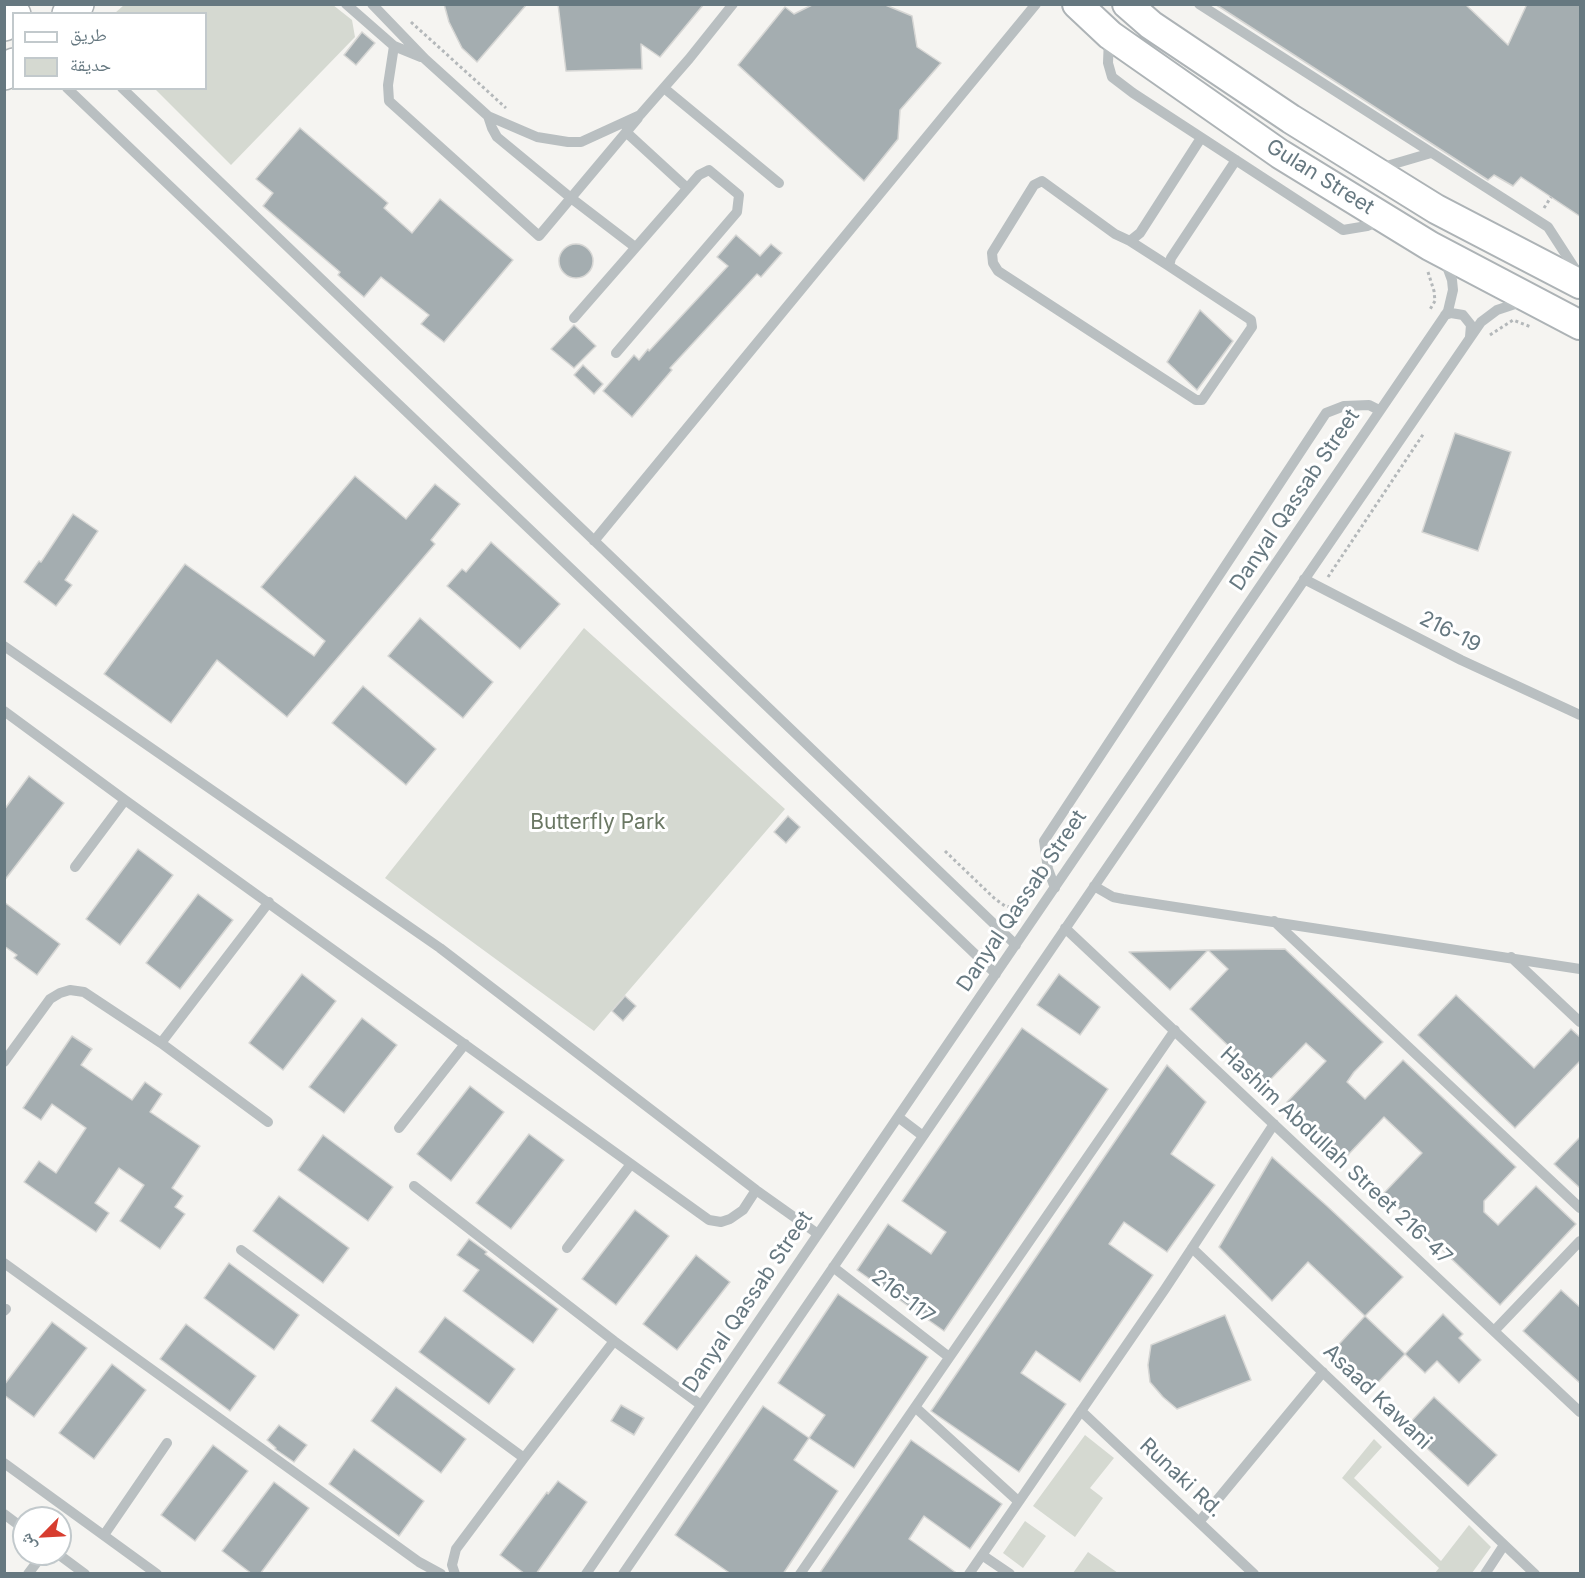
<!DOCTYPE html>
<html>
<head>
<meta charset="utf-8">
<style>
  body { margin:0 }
  #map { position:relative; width:1585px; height:1578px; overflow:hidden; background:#f5f4f1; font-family:Inter,"Noto Naskh Arabic",sans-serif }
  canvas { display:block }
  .frame { position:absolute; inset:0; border:6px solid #667880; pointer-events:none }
  .legend { position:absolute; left:12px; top:12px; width:195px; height:78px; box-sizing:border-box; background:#fff; border:2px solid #c2c9cc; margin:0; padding:8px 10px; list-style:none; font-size:18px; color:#667880 }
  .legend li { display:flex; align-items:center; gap:12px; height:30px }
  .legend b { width:30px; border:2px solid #c2c9cc }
  .north { position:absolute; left:12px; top:1506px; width:60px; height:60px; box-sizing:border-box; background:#fff; border:2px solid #c2c9cc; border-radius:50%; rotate:246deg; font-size:16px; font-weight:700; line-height:24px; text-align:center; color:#667880 }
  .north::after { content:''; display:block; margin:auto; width:21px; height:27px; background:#d73d2f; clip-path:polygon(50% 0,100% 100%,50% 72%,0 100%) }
</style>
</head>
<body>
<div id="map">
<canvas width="1585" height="1578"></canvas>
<div class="frame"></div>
<ul class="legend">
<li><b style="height:8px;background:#fff"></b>طريق</li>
<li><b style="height:16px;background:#d5d9d1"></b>حديقة</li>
</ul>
<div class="north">ش</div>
</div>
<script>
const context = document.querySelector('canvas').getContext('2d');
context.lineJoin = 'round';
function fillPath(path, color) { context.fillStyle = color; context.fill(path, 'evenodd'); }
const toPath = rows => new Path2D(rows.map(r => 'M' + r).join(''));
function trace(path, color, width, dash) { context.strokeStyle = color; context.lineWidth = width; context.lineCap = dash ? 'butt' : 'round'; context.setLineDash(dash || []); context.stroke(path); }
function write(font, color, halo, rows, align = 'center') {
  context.font = font + ' Inter,sans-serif'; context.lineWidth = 6; context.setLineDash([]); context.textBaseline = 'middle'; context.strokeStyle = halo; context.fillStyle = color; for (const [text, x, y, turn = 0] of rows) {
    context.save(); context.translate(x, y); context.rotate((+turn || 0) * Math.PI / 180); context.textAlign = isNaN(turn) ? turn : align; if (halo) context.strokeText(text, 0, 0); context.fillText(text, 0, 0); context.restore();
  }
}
fillPath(toPath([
  [124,5,333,5,352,20,355,37,231,165,155,89,206,88,206,14,115,13],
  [584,628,785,809,594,1031,385,878],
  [1085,1435,1114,1458,1090,1488,1103,1498,1075,1537,1033,1506],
  [1374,1439,1382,1447,1354,1478,1441,1561,1469,1525,1491,1547,1472,1573,1435,1573,1439,1568,1342,1478],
  [1025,1521,1046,1536,1023,1568,1003,1553],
  [1088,1552,1118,1573,1073,1573]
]), '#d5d9d1');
const building = toPath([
  [444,4,527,4,477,62,462,48,449,22,444,4],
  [558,4,704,4,660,57,641,44,642,69,566,71,558,4],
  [814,4,883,4,912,16,917,47,941,63,900,110,898,139,864,181,738,65,785,7,794,14,814,4],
  [1215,4,1465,4,1508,45,1527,4,1581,4,1581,217,1521,177,1513,186,1494,175,1488,180,1215,4],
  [362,32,375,43,356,65,344,55,362,32],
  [300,128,388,203,384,208,412,233,440,199,513,260,444,342,421,324,429,315,381,277,364,297,338,275,340,272,263,206,273,193,256,179,300,128],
  [736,235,760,256,771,244,782,253,761,277,757,274,670,368,672,370,632,417,603,391,634,355,639,360,648,349,649,351,728,266,717,257,736,235],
  '559 261a17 17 0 1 1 34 0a17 17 0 1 1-34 0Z',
  [1200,310,1233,341,1197,390,1167,362,1200,310],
  [574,325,596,346,574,368,551,349,574,325],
  [583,365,603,384,594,394,574,375,583,365],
  [1455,433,1511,452,1478,551,1422,532,1455,433],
  [355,476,406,519,435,484,460,504,431,540,435,544,287,717,217,660,171,723,104,674,185,564,314,656,325,641,261,587,355,476],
  [73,514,98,531,65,580,72,585,56,606,24,582,39,561,41,562,73,514],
  [491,542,560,604,520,649,447,586,462,569,466,572,491,542],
  [420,618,493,682,463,718,388,656,420,618],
  [363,686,436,749,406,785,332,723,363,686],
  [29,776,64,803,4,881,4,810,29,776],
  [788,816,800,827,786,843,774,832,788,816],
  [138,849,173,875,120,945,86,919,138,849],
  [198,894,233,920,180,989,146,963,198,894],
  [4,902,60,944,37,975,14,958,17,955,4,946,4,902],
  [1285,949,1383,1042,1354,1072,1347,1082,1365,1099,1403,1060,1516,1167,1484,1201,1484,1212,1498,1225,1536,1186,1576,1224,1500,1305,1383,1194,1422,1153,1384,1117,1345,1158,1287,1102,1326,1061,1306,1043,1267,1083,1190,1009,1228,969,1208,950,1285,949],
  [1208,950,1170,990,1129,952,1208,950],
  [302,974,336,1001,283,1070,249,1043,302,974],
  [1059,974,1100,1007,1080,1035,1037,1005,1059,974],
  [1456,995,1534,1068,1571,1029,1581,1038,1581,1060,1515,1128,1418,1035,1456,995],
  [625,996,636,1006,623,1021,612,1011,625,996],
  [362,1018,397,1045,344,1113,309,1087,362,1018],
  [1022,1028,1108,1089,944,1331,857,1270,888,1224,931,1254,946,1232,902,1201,1022,1028],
  [72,1036,92,1049,81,1065,132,1100,145,1082,162,1094,150,1112,200,1146,172,1188,183,1196,175,1207,185,1214,160,1249,120,1221,144,1185,119,1168,95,1203,109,1213,96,1232,24,1182,39,1161,56,1173,86,1128,52,1104,41,1120,23,1108,72,1036],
  [1167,1065,1206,1102,1171,1154,1215,1185,1167,1252,1124,1222,1109,1244,1153,1275,1080,1382,1036,1351,1021,1373,1066,1404,1019,1472,931,1411,1167,1065],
  [470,1086,504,1112,451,1181,417,1154,470,1086],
  [529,1134,564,1160,511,1229,476,1203,529,1134],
  [323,1135,393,1187,368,1221,298,1170,323,1135],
  [1581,1136,1581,1189,1554,1164,1581,1136],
  [1272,1157,1327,1206,1403,1277,1365,1316,1308,1262,1272,1301,1219,1247,1272,1157],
  [279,1196,349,1248,323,1283,253,1231,279,1196],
  [635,1210,669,1236,616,1305,582,1279,635,1210],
  [469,1239,487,1252,485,1254,558,1309,533,1343,463,1291,479,1270,457,1255,469,1239],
  [696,1255,730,1282,677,1350,643,1324,696,1255],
  [229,1263,299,1315,274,1350,204,1298,229,1263],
  [1561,1290,1581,1308,1581,1384,1523,1331,1561,1290],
  [838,1294,928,1357,854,1468,809,1438,825,1415,778,1383,838,1294],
  [1443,1314,1463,1334,1459,1338,1481,1360,1459,1383,1437,1361,1425,1373,1405,1354,1443,1314],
  [1225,1315,1251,1380,1177,1409,1163,1397,1150,1382,1148,1365,1151,1345,1225,1315],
  [1365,1316,1405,1354,1369,1392,1329,1355,1365,1316],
  [445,1317,515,1369,489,1404,419,1352,445,1317],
  [52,1322,87,1348,34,1417,4,1395,4,1385,52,1322],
  [186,1324,256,1376,230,1411,160,1359,186,1324],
  [112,1364,146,1390,94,1459,59,1433,112,1364],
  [396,1387,466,1439,441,1473,371,1421,396,1387],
  [1434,1397,1497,1455,1468,1486,1405,1428,1434,1397],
  [621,1405,644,1418,634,1435,611,1421,621,1405],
  [763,1406,809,1438,794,1460,838,1491,783,1574,731,1574,675,1535,763,1406],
  [279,1425,307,1445,294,1462,275,1449,276,1448,267,1440,279,1425],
  [911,1440,1002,1504,970,1549,924,1516,909,1539,958,1574,819,1574,911,1440],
  [213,1445,248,1471,195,1541,161,1515,213,1445],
  [354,1449,424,1501,399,1536,329,1484,354,1449],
  [558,1481,587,1502,536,1574,525,1574,500,1555,547,1492,548,1494,558,1481],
  [274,1482,309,1508,260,1574,252,1574,222,1551,274,1482]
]);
fillPath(building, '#a4adb0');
trace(building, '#d6d6d4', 1.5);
const major = toPath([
  [1077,4,1110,35,1280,154,1430,246,1580,325],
  [1127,4,1151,25,1291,119,1436,209,1580,284]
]);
const highway = toPath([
  [69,14,77,4],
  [4,24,14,15],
  [4,73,14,65]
]);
trace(major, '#adb3b6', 32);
trace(highway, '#afb4b6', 36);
trace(toPath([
  [411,22,506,108],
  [1544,208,1551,197],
  [1428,272,1434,291,1435,301,1429,311],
  [1490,335,1513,320,1531,327],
  [1328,577,1424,433],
  [945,851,994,898,1005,906,1015,908,1022,906,1038,883]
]), '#b4b8ba', 3, [3, 3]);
trace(toPath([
  [346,4,394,46,421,57],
  [372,4,425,59,488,116,537,137,568,142,581,142,640,115,689,59,733,4],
  [1199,4,1548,227,1579,275],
  [1109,37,1108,63,1112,77,1133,93,1343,230,1367,226,1380,221],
  [394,46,388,85,389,101,539,236,638,118],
  [67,88,996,974],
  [122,88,1016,945],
  [664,88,779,183],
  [488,116,492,128,497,137,571,198,635,247],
  [626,132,687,188],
  [1201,138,1140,233,1130,241,1115,234,1042,181,1034,185,992,253,993,263,998,271,1196,400,1202,400,1252,327,1251,320,1169,266,1171,258,1236,160],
  [1380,168,1431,153],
  [1130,241,1169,266],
  [1445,315,1451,313,1463,315,1471,325,1470,337],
  [574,318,699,175,709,170,739,195,737,212,616,353],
  [594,541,1036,4],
  [1304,579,1461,660,1580,715],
  [4,646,440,948,756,1190,818,1234],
  [4,711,125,800,709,1220,721,1222,730,1219,743,1210,756,1190],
  [75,867,125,800],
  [1094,886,1113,897,1123,899,1580,969],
  [1055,888,1048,869,1044,841,1326,413,1344,406,1369,405,1379,410],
  [1274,921,1580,1208],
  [1065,928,1580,1412],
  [1511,957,1580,1022],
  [161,1043,268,1122],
  [4,1062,50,999,60,993,70,990,84,992,161,1043,269,902],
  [898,1117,923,1136],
  [399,1128,465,1044],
  [414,1186,614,1341,701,1405],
  [567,1248,631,1164],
  [1192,1248,1535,1574],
  [241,1250,524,1458],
  [4,1263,419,1562,441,1574],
  [833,1267,949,1357],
  [4,1311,6,1309],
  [1494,1331,1580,1241],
  [915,1407,1018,1501],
  [1081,1411,1254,1574],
  [4,1463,157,1574],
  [4,1514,24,1529],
  [1199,1522,1323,1372],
  [104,1535,167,1443],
  [58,1554,85,1574],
  [982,1555,1010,1574],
  [28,1574,43,1554],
  [455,1574,452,1565,456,1549,524,1458,614,1341],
  [586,1574,1448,311,1453,290,1452,280,1445,261],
  [623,1574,1470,338,1481,322,1497,310,1524,301],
  [800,1574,1175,1030],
  [969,1574,1165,1289,1274,1124],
  [1485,1574,1504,1545]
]), '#b9bfc1', 10);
trace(major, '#fff', 28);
trace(highway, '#fff', 33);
write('21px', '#667880', '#fff', [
  ["Gulan Street",1320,177,32],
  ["Danyal Qassab Street",1295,500,-56],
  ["216-19",1450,632,27],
  ["Danyal Qassab Street",1022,901,-56],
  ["Hashim Abdullah Street 216-47",1336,1156,43],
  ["216-117",903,1297,38],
  ["Danyal Qassab Street",748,1302,-56],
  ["Asaad Kawani",1377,1397,44],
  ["Runaki Rd.",1181,1478,43]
]);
write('21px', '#6b7864', '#fff', [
  ["Butterfly Park",598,823]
]);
</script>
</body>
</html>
